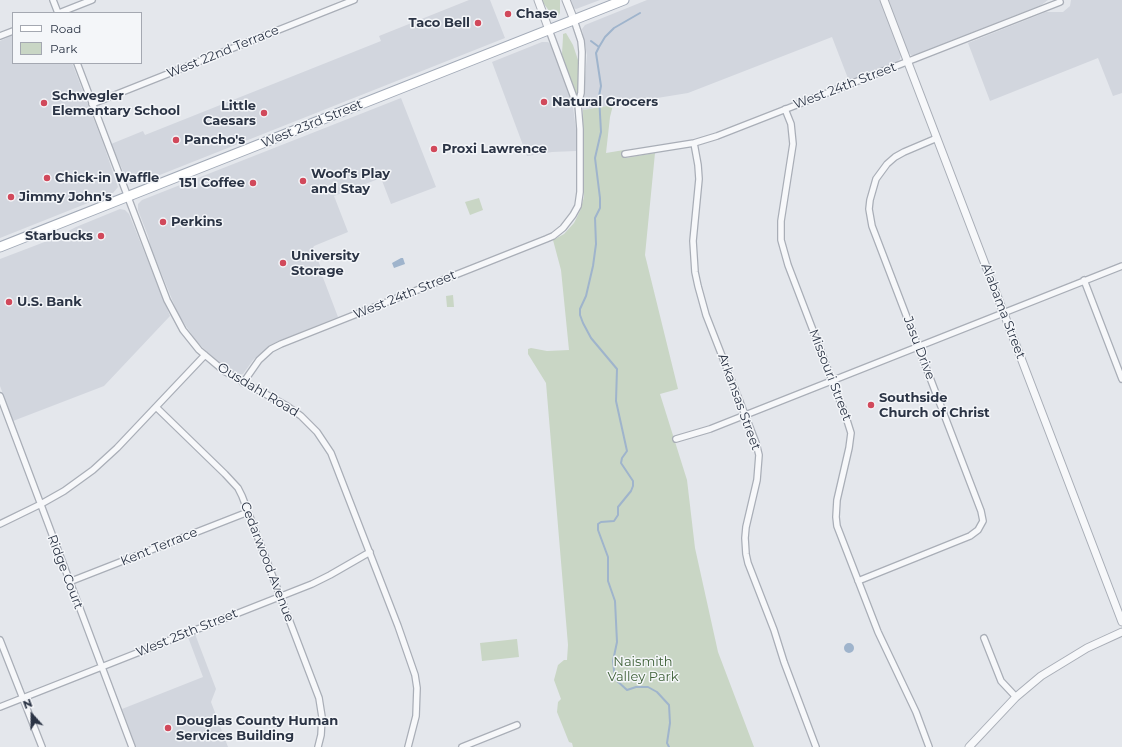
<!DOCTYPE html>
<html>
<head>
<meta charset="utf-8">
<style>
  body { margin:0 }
  #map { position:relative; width:1122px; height:747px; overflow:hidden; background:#e4e7ec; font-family:Montserrat,sans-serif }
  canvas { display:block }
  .legend { position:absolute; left:12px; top:12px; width:130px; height:52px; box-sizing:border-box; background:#f4f6f9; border:1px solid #a4a8b1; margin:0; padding:5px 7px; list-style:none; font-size:12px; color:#2b3445 }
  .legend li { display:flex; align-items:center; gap:8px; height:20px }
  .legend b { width:20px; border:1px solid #a4a8b1 }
  .north { position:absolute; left:12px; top:695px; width:40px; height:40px; -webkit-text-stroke:3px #f4f6f9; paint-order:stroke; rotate:339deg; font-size:11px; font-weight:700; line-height:16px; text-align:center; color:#2b3445 }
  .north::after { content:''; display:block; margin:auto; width:14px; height:18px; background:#2b3445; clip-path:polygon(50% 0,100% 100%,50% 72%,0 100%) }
</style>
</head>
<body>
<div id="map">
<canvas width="1122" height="747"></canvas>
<ul class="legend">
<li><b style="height:5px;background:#fff"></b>Road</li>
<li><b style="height:11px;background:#c9d6c5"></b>Park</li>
</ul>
<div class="north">N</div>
</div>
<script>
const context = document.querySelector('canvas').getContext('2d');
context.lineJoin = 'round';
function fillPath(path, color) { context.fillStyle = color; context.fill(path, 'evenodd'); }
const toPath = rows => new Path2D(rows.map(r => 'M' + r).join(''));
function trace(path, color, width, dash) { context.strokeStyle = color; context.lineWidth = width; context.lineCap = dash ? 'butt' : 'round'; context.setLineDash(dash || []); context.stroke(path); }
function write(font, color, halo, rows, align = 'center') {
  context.font = font + ' Montserrat,sans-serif'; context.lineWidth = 3; context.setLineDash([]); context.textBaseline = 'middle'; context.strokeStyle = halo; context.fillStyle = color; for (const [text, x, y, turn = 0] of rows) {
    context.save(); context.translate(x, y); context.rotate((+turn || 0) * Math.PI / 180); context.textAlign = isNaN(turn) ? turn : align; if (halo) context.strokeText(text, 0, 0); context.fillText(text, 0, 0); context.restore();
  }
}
fillPath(toPath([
  [469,0,490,0,505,38,137,184,130,184,127,180,111,144,143,131,145,135,381,41,379,36],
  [569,0,600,0,576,9,573,8],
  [647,0,880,0,901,55,900,59,896,63,849,81,832,37,688,93,583,110,584,89,587,55,582,29,585,25],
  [888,0,1048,0,1040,6,915,55,911,55,908,52],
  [1071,0,1122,0,1122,93,1113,96,1098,58,990,101,968,43,1046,12,1063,12,1070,6],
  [13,35,13,63,72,63,103,143,118,187,113,193,0,238,0,41],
  [542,42,548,42,551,45,572,99,576,130,576,151,552,152,527,156,492,62],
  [401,98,436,187,391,204,381,178,334,196,348,232,314,246,313,248,323,273,322,275,338,317,279,341,270,346,253,360,243,374,239,375,230,371,217,361,196,341,178,314,151,248,148,236,138,210,138,204,142,200],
  [120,209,125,210,129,214,170,316,104,386,13,421,0,386,0,259,55,238,76,227],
  [195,634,216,689,211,702,228,747,136,747,122,709,203,677,188,637]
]), '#d2d6de');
fillPath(toPath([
  [541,0,560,0,560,13,558,17,550,12],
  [566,33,573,45,578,60,578,94,577,95,564,65,562,54,563,37,563,34],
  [613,105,610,117,606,153,624,150,626,158,655,153,645,255,678,389,660,394,687,480,695,548,718,652,754,747,573,747,572,743,569,742,557,712,558,702,561,699,554,680,558,665,564,660,567,660,568,645,546,383,528,354,528,349,531,348,547,351,569,350,561,270,553,240,564,234,574,223,580,211,584,197,583,110],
  [479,198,483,210,470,215,465,202],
  [453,295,454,307,447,307,446,296],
  [517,639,519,657,482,661,480,643]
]), '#c9d6c5');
fillPath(toPath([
  [401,258,403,258,405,264,394,268,392,263],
  '844 648a5 5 0 1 1 10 0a5 5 0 1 1-10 0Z'
]), '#9fb4cc');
trace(toPath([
  [591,41,599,47,596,53,601,86,599,96,601,132,595,158,600,198,600,208,595,218,596,244,593,266,586,296,580,309,580,315,583,323,591,338,617,369,616,401,627,451,622,458,621,463,633,481,633,486,631,491,618,507,618,515,614,521,601,522,598,524,598,530,608,557,608,581,615,601,617,642,613,661,615,679,627,690,636,687,648,687,657,692,669,705,670,723,667,743,669,747],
  [599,47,605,37,614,28,640,13]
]), '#9fb4cc', 2);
const minor = toPath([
  [53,0,58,13],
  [59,13,92,0],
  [549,30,573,95,578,104],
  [0,36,13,31],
  [77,63,167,300,183,330,199,350,224,371,287,406,301,416,317,432,331,453,398,626,415,675,417,688,416,716,408,747],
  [92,104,354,0],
  [785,109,791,124,793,144,781,221,781,240,788,265,845,414,851,433,849,448,837,500,836,517,837,526,878,632,916,712,929,747],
  [694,143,698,165,699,179,693,241,695,272,698,286,706,315,756,443,759,455,757,480,746,527,745,538,746,554,748,563,774,630,784,662,816,747],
  [625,154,694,143,717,136,1060,2],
  [1084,280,1122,379],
  [243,383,259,360,271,349,281,344,546,239,553,236,563,228,573,215,578,206,580,192,580,129,578,104,581,93,582,52,581,41,574,20],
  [0,396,132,747],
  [156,407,225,474,238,488,242,496,319,698,322,717,321,735,318,747],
  [676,439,710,429,1122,266],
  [0,524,41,504,64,491,93,470,117,448,205,355],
  [858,581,970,536,978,530,983,521,981,511,872,226,869,209,870,200,876,179,887,164,895,157,904,152,937,138],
  [69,582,248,512],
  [984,638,1001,681,1016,697],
  [0,640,42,747],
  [0,707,312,584,330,575,370,552],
  [462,747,517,725]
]);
const tertiary = toPath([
  [538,0,549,30],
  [566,0,574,20],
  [884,0,1122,622],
  [969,747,1016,697,1041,676,1087,648,1122,632]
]);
const primary = toPath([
  [0,247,624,0]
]);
trace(minor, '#a9aeb7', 8);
trace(tertiary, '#a9aeb7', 9);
trace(primary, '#a3abb8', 11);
trace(minor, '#f7f8fa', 5.5);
trace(tertiary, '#f7f8fa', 7);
trace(primary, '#fff', 9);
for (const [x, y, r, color] of [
  [508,14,4,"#d1495b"],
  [478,23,4,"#d1495b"],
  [544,102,4,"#d1495b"],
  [44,103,4,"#d1495b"],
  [264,113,4,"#d1495b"],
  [176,140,4,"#d1495b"],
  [434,149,4,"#d1495b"],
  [47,178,4,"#d1495b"],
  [303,181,4,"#d1495b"],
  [253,183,4,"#d1495b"],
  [11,197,4,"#d1495b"],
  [163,222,4,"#d1495b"],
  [101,236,4,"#d1495b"],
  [283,263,4,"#d1495b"],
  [9,302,4,"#d1495b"],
  [871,405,4,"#d1495b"],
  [168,728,4,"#d1495b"]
]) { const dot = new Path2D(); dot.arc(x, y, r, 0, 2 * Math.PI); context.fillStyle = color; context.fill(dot); trace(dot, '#f4f6f9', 1.5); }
write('bold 13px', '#2b3445', '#f4f6f9', [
  ["Chase",516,14],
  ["Taco Bell",470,23,"right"],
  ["Schwegler",52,96],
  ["Elementary School",52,111],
  ["Natural Grocers",552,102],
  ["Little",256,106,"right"],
  ["Caesars",256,121,"right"],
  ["Pancho's",184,140],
  ["Proxi Lawrence",442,149],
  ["Woof's Play",311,174],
  ["and Stay",311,189],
  ["Chick-in Waffle",55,178],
  ["151 Coffee",245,183,"right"],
  ["Jimmy John's",19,197],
  ["Perkins",171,222],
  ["Starbucks",93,236,"right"],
  ["University",291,256],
  ["Storage",291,271],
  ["U.S. Bank",17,302],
  ["Southside",879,398],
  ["Church of Christ",879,413],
  ["Douglas County Human",176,721],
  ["Services Building",176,736]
], 'left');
write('13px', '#2b3445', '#f4f6f9', [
  ["West 22nd Terrace",223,52,-22],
  ["West 24th Street",845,86,-21],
  ["West 23rd Street",312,124,-22],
  ["West 24th Street",405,295,-22],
  ["Alabama Street",1003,311,69],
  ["Jasu Drive",919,348,69],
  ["Missouri Street",830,375,69],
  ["Ousdahl Road",258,390,31],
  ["Arkansas Street",739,402,70],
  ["Kent Terrace",159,547,-22],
  ["Cedarwood Avenue",267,562,69],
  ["Ridge Court",65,572,69],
  ["West 25th Street",187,633,-22]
]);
write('13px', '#3f6138', '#f4f6f9', [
  ["Naismith",643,662],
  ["Valley Park",643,677]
]);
</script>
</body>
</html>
